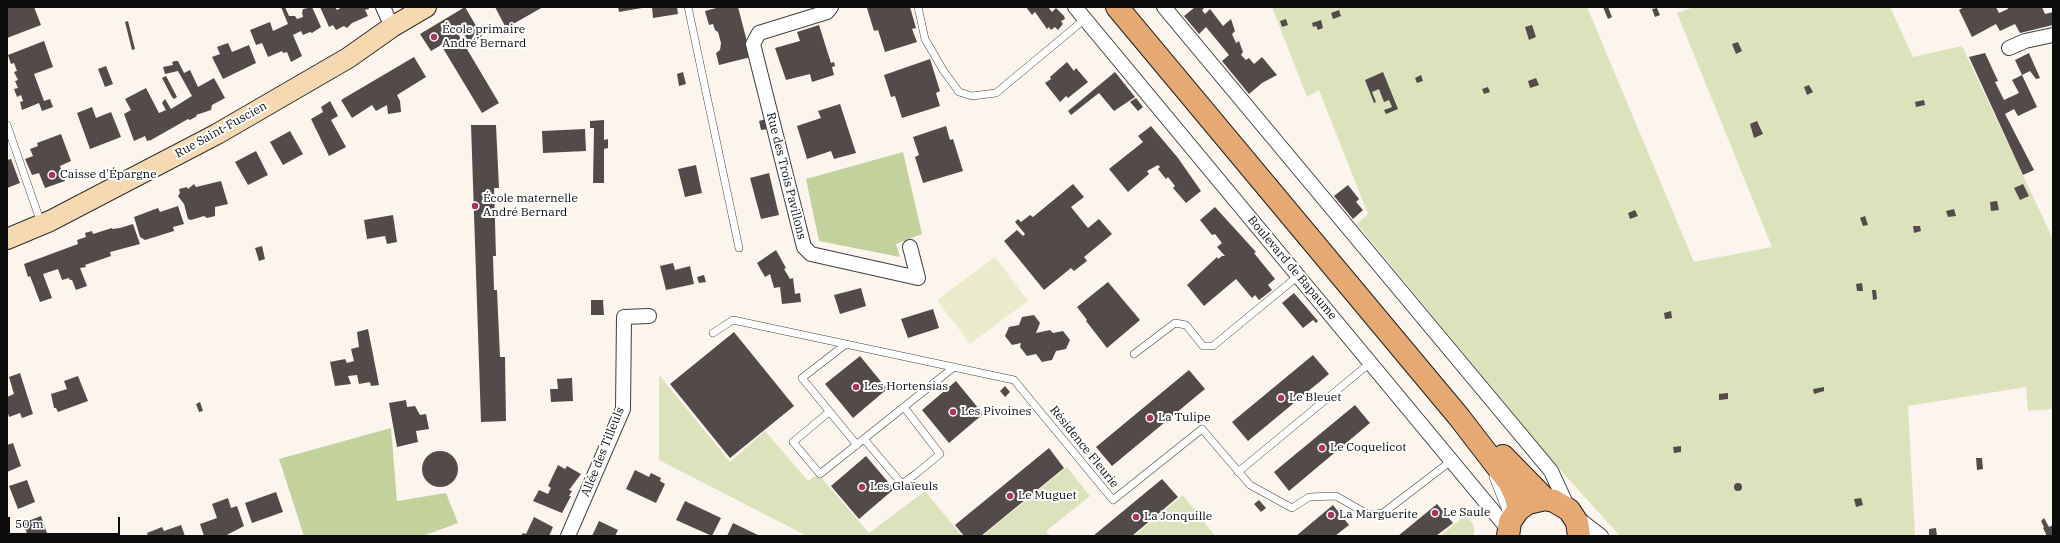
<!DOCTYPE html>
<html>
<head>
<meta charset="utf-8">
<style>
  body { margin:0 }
  #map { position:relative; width:2060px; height:543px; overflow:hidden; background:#fcf5ed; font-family:"IBM Plex Serif",serif }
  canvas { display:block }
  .frame { position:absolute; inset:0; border:8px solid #0c0c0c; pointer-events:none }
  .scale { position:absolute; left:8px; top:517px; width:112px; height:18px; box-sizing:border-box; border:2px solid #0c0c0c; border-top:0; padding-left:5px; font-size:12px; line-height:14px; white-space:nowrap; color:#0c0c0c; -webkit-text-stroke:3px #fff; paint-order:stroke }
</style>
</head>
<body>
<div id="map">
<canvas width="2060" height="543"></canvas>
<div class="frame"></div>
<div class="scale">50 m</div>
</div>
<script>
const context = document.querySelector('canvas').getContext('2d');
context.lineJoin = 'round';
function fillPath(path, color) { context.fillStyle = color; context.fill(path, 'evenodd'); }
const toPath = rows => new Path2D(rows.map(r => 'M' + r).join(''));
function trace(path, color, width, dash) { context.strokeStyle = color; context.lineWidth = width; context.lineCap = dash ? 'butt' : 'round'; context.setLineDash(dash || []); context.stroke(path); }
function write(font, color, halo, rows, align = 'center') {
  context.font = font + ' "IBM Plex Serif",serif'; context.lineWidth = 4; context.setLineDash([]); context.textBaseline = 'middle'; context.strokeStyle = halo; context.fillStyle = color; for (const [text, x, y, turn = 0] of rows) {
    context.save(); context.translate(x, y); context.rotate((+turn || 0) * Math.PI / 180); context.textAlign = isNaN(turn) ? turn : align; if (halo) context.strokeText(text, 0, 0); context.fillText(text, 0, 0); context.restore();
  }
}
fillPath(toPath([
  [1272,7,1587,7,1694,262,1772,247,1677,13,1694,7,1890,7,1913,57,1962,46,2053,239,2053,409,2028,411,2026,387,1908,406,1915,536,1620,536,1555,464,1357,224,1368,214,1319,90,1307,97],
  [659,375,730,462,765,431,808,481,818,474,869,533,925,491,962,536,807,536,659,460],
  [1067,467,1090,496,1046,531,1050,536,982,536],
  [1183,495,1215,536,1134,536],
  [1466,515,1474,526,1474,536,1440,536]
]), '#dbe2bc');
fillPath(toPath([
  [903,152,922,234,896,244,900,257,819,241,806,179],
  [391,428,397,501,446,493,458,523,423,536,304,536,279,459]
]), '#c3d19d');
fillPath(toPath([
  [995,257,1028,301,970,344,937,300]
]), '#e9ebcc');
fillPath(toPath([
  [7,7,34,7,41,25,7,38],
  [281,7,285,7,289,16,295,16,297,19,303,17,302,13,303,9,312,7,321,27,312,33,310,32,303,35,301,31,293,35,302,56,291,62,287,52,283,53,282,51,268,57,262,43,256,45,250,30,270,22,273,31,288,24],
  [320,7,335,7,337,10,342,7,368,7,369,9,365,10,368,16,352,23,347,28,344,26,336,30,333,25,329,27],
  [465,7,482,36,470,44,463,32,458,34,499,103,482,113,441,45,431,51,420,34],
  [495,7,543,7,506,28],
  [618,7,642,7,642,8,619,12],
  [652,7,677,7,678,14,653,18],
  [720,7,738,7,751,57,719,65,716,53,720,50,721,43,718,32,715,30,713,24,709,25,705,11],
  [870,7,910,7,916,28,912,29,917,42,885,52,878,30,874,31,867,8],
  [1026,7,1048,7,1052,12,1056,8,1064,16,1065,19,1061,21,1063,24,1058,30,1055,27,1051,30,1049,27,1047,29,1035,12,1032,15],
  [1195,7,1205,7,1202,10,1205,14,1210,9,1223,26,1231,19,1235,31,1232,34,1236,43,1239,41,1243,52,1241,55,1246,60,1249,58,1254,64,1262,57,1277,75,1262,83,1249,94,1222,61,1229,55,1206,27,1199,34,1184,16],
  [1603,7,1608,7,1612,17,1608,19],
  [1964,7,1989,8,1996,7,1999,13,2008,9,2007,7,2042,7,2045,14,2053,12,2053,25,2020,33,2015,24,2000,31,1996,24,1972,37,1959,10],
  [1657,8,1660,15,1655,17,1652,9],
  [1339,10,1341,16,1333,19,1331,13],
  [1286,19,1288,25,1282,27,1280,21],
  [1321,20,1323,28,1318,30,1316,26,1313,27,1312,23],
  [128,21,135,49,132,50,125,22],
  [819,25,831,63,834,62,835,66,832,67,834,75,812,82,810,74,786,80,775,48,800,41,797,32],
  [1532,25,1536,37,1529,40,1525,27],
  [44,41,53,67,34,74,44,101,50,99,53,107,42,111,39,103,22,110,20,102,23,101,21,95,17,97,14,89,18,88,15,81,18,80,14,72,17,71,14,63,11,64,8,55],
  [1738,42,1742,51,1736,54,1732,44],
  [228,43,232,52,249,45,256,63,223,79,212,57,220,54,217,47],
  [1985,53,1998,81,1995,82,2004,100,2019,93,2012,80,2022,75,2037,107,2018,116,2014,109,2005,114,2034,170,2023,175,1969,57],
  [2029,53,2040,78,2036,79,2030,71,2022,75,2015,60],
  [414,57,426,77,397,95,400,101,401,112,388,114,387,105,376,111,372,105,352,118,341,100],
  [930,59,940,91,936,93,940,106,902,118,895,96,891,97,884,75],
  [175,61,178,61,184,73,190,70,198,87,214,78,225,98,212,105,211,110,196,115,197,116,190,120,188,119,151,140,147,141,145,136,134,141,124,114,131,110,125,99,146,88,159,113,166,110,162,103,165,99,171,109,192,96,178,71,165,74,163,67,173,65,172,62],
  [1067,62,1074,71,1076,68,1088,82,1068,98,1066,96,1060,102,1045,83,1051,79,1050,77],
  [106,66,113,84,105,87,98,69],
  [683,72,686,84,679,86,677,74],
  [1115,72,1135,97,1114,111,1099,93,1071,115,1068,111],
  [1383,72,1398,109,1386,114,1384,110,1392,107,1389,100,1384,102,1379,89,1372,92,1376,102,1374,103,1365,80],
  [1421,75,1423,81,1417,83,1415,78],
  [166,76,177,97,174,99,172,97,162,78],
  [1536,78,1539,85,1530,88,1528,81],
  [1809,85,1813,92,1807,95,1804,87],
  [1488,87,1490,92,1484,94,1482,89],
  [1136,98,1143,107,1138,111,1130,102],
  [1924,100,1925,105,1916,107,1915,102],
  [330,101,338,116,331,120,346,147,329,156,311,119,323,112,321,107],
  [840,104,856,153,834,159,831,151,807,159,797,126,821,118,818,111],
  [92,107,96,118,111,112,121,137,90,149,77,113],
  [766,119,769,129,761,130,759,121],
  [604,120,604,140,608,139,608,148,604,149,604,183,593,183,594,128,590,128,590,121],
  [1757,121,1763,134,1754,138,1750,124],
  [471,125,496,125,499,188,494,188,496,256,493,256,494,290,497,290,500,357,505,357,506,421,481,422],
  [946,126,950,140,953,139,963,171,923,183,915,157,919,155,913,137],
  [1151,126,1178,158,1201,191,1186,203,1173,188,1175,186,1168,177,1166,179,1158,169,1160,167,1158,165,1147,171,1149,174,1128,192,1109,169,1143,142,1138,136],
  [585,129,586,151,543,153,542,131],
  [290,131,303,154,283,165,270,142],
  [61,134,71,161,60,166,65,181,45,188,39,173,32,175,25,159,33,156,30,149,38,146,37,143],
  [256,151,268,175,248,185,235,162],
  [11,159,20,183,7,188,7,160],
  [696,165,702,193,685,197,678,169],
  [769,173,779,215,761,219,750,178],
  [221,181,228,204,215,207,215,216,207,218,204,216,191,220,188,219,184,204,178,196,180,193,179,189,187,187,188,189,194,184,196,187],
  [1073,184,1084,197,1071,207,1088,228,1099,219,1112,234,1084,257,1087,261,1074,271,1071,268,1044,290,1004,241,1017,230,1023,236,1025,234,1015,222,1018,219,1021,222,1030,215,1033,217],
  [2023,184,2029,196,2020,200,2014,188],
  [1348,185,1359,199,1356,202,1363,210,1353,219,1334,196],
  [1997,201,1999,210,1991,211,1990,202],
  [178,206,184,224,173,227,174,231,145,240,140,237,134,217,158,208,160,212],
  [1215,207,1256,252,1254,253,1275,279,1268,285,1272,290,1259,300,1255,295,1252,298,1236,279,1204,306,1187,285,1217,257,1218,259,1222,256,1225,256,1217,247,1222,243,1215,234,1212,235,1200,220],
  [1954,209,1956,216,1948,217,1946,211],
  [1635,210,1638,216,1630,219,1628,213],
  [393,215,397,242,387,244,385,236,367,239,364,220],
  [1865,216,1868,225,1863,226,1860,218],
  [133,224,140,244,110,252,111,256,85,265,86,267,80,268,87,286,76,290,72,280,70,280,69,278,62,280,58,269,43,274,52,298,40,302,30,276,28,277,24,264,78,244,77,240,86,237,85,233,92,231,93,234,112,228,112,229,120,228],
  [1913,226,1920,226,1921,231,1914,233],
  [262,246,265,259,259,261,255,248],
  [776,250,786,268,784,269,790,279,793,278,795,294,800,293,801,302,782,304,780,287,774,288,770,274,765,277,757,263],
  [673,263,675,270,690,266,694,284,666,290,660,266],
  [704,275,706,282,699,283,697,277],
  [1108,282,1140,320,1107,348,1086,321,1087,320,1077,307],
  [1862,283,1863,291,1857,291,1856,284],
  [861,288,866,306,840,314,834,295],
  [1872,290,1876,290,1877,299,1873,300],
  [1294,293,1318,321,1316,323,1313,320,1303,328,1282,303],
  [591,300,603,300,604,315,591,315],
  [933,309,939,328,908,338,901,319],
  [1671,311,1672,318,1665,319,1664,313],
  [1034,315,1040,323,1036,333,1050,330,1053,333,1063,331,1070,340,1066,349,1056,351,1052,360,1042,362,1036,354,1027,356,1020,347,1021,343,1012,345,1005,336,1009,327,1019,325,1022,317],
  [368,329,379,385,371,386,370,382,359,384,357,375,348,376,351,384,335,386,330,362,345,359,347,363,354,361,351,349,359,347,357,332],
  [734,332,794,406,730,458,670,384],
  [1313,355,1329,374,1248,441,1232,422],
  [860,356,887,389,853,418,825,384],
  [1189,370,1205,389,1112,466,1096,447],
  [20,373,33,414,22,418,20,413,9,417,7,410,7,397,14,394,9,377],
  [78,376,88,401,58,412,56,408,54,408,51,394,67,389,64,381],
  [572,378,573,401,551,402,550,389,558,389,557,379],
  [956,381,983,414,949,443,922,410],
  [1005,386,1010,392,1005,397,1000,391],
  [1824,387,1824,391,1814,394,1813,389],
  [1728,393,1728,399,1719,400,1719,394],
  [406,400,407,407,415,406,420,415,426,414,429,429,416,431,418,442,397,447,389,403],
  [200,402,203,411,199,412,196,404],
  [1355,405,1370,423,1289,491,1274,472],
  [13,443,21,466,7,472,7,445],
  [1681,446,1681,452,1674,453,1673,447],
  [1049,448,1064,468,981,536,964,536,955,525],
  '422 469a18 18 0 1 1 36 0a18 18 0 1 1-36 0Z',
  [866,456,894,489,859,519,831,486],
  [1976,458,1982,458,1983,469,1977,470],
  [558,465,565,469,567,466,581,474,569,490,572,491,569,496,571,496,562,513,533,501,539,490,548,494,551,488,548,486],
  [635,470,649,477,651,473,661,478,660,481,665,484,656,503,626,489],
  [1162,479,1178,497,1132,536,1093,536],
  [27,480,35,502,18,509,9,486],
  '1734 487a4 4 0 1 1 8 0a4 4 0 1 1-8 0Z',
  [276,492,283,512,252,523,245,503],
  [228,498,231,508,237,506,244,526,225,536,204,536,200,524,217,518,212,504],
  [1861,498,1863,505,1856,507,1854,499],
  [1259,500,1266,508,1261,512,1254,504],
  [685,501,721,518,712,536,676,520],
  [1437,504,1453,523,1436,536,1398,536],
  [1333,505,1349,525,1335,536,1296,536],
  [41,516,48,536,28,536,23,523],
  [534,517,553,527,549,536,521,536,523,533,526,534],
  [2044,518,2049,527,2053,525,2053,536,2047,536,2043,528,2044,527,2041,521],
  [599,521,618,530,615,536,592,536],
  [733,523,760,536,727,536],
  [181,525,185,536,148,536,147,533,162,527,164,531],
  [1936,528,1937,536,1929,536,1929,529]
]), '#534b4a');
const lane = toPath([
  [688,7,739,248],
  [918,7,925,39,943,70,959,92,972,96,996,93,1085,19],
  [7,125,41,223],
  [713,333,733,320,1014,380,1113,500,1202,429,1250,485,1292,508,1309,497,1336,496,1369,515,1383,513,1451,461],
  [846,344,802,378,857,445],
  [1134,354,1175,323,1186,325,1203,346,1213,346,1298,276],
  [829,412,793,442,820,474,954,367],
  [864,439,902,484,917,473,940,454,904,407],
  [1238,472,1370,363],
  [1493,477,1509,518]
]);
const street = toPath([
  [383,7,392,27],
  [831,7,827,12,759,33,753,44,804,247,811,254,918,278,910,247],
  [1075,7,1508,529],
  [1164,7,1551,471,1569,510],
  [2009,48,2025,41,2053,35],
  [1577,522,1584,523,1601,536],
  [568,536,623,409,624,317,649,316]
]);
const secondary = toPath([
  [7,239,50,221,217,134,348,58,392,27,426,7]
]);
const primary = toPath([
  [1117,7,1459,417,1509,482,1517,498,1518,510],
  [1503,456,1545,499],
  [1508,536,1510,522,1518,510,1528,503,1545,499,1554,501,1569,510,1577,522,1579,536]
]);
trace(lane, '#3f3f3f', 8);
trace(street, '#3f3f3f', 16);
trace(secondary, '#2e2e2e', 22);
trace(primary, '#1d1d1d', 24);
trace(lane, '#fff', 7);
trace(street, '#fff', 14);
trace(secondary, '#f4d9b1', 20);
trace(primary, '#e6a974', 22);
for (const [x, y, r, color] of [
  [434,37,4,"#a9375d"],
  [52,175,4,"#a9375d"],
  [475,206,4,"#a9375d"],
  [856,387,4,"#a9375d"],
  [1281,398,4,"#a9375d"],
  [953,412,4,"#a9375d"],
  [1150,418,4,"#a9375d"],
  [1322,448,4,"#a9375d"],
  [862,487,4,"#a9375d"],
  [1010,496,4,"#a9375d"],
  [1435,513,4,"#a9375d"],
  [1331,515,4,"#a9375d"],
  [1136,517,4,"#a9375d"]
]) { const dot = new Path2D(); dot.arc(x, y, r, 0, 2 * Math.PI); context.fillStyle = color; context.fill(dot); trace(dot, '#fff', 1.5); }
write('12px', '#0c0c0c', '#fff', [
  ["École primaire",442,30],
  ["André Bernard",442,44],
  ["Caisse d'Épargne",60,175],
  ["École maternelle",483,199],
  ["André Bernard",483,213],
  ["Les Hortensias",864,387],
  ["Le Bleuet",1289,398],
  ["Les Pivoines",961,412],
  ["La Tulipe",1158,418],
  ["Le Coquelicot",1330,448],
  ["Les Glaïeuls",870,487],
  ["Le Muguet",1018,496],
  ["Le Saule",1443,513],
  ["La Marguerite",1339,515],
  ["La Jonquille",1144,517]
], 'left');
write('12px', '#0c0c0c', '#fff', [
  ["Rue Saint-Fuscien",221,130,-29],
  ["Rue des Trois Pavillons",786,176,76],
  ["Boulevard de Bapaume",1292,268,50],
  ["Résidence Fleurie",1084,447,51],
  ["Allée des Tilleuls",603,452,-68]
]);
</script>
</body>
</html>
